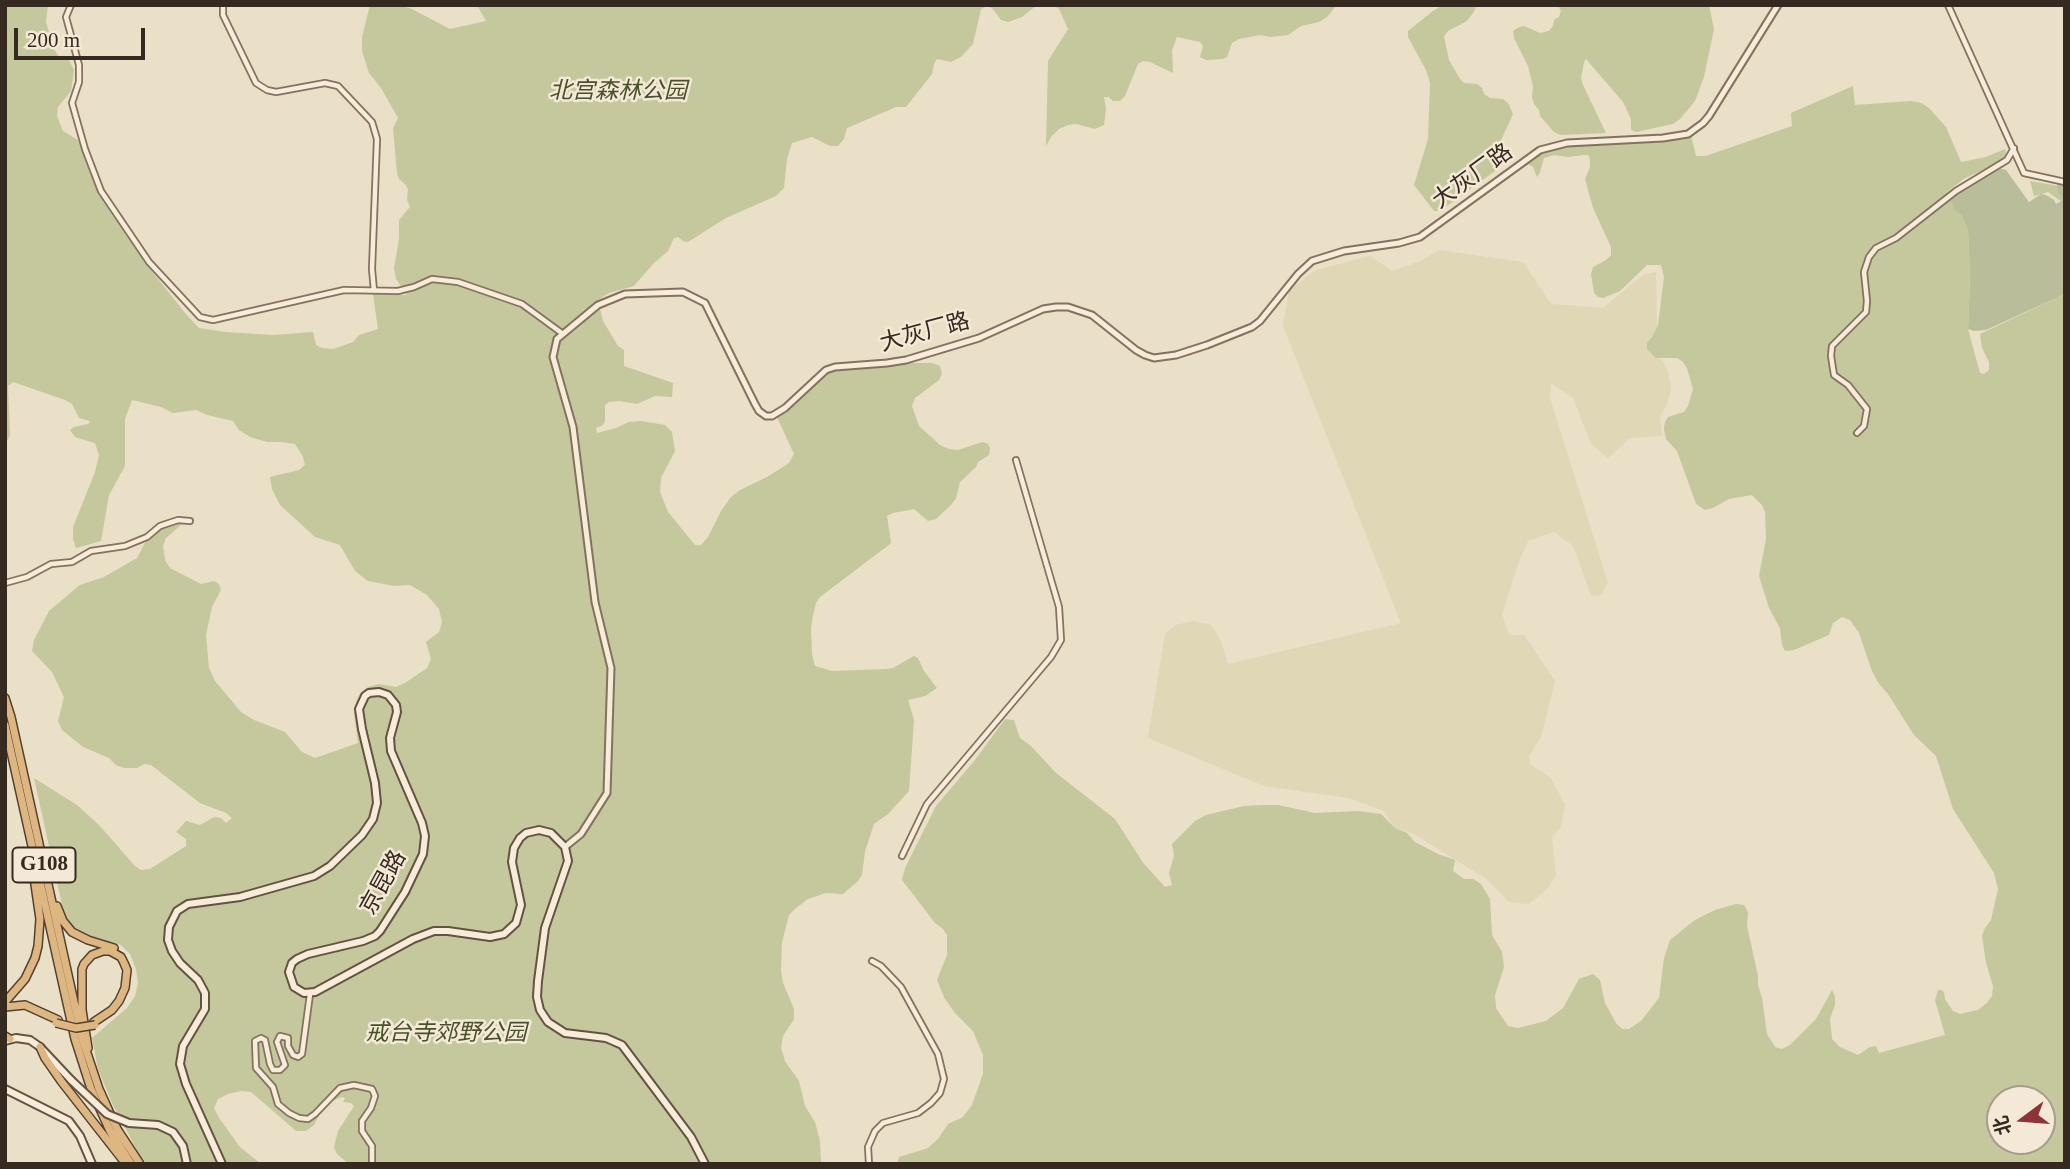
<!DOCTYPE html>
<html>
<head>
<meta charset="utf-8">
<style>
  body { margin:0 }
  #map { position:relative; width:2070px; height:1169px; overflow:hidden; background:#eadfc7; font-family:"Times New Roman","Noto Sans SC",serif }
  canvas { display:block }
  .frame { position:absolute; inset:0; border:7px solid #362a20; pointer-events:none }
  .north { position:absolute; left:1986px; top:1085px; width:70px; height:70px; box-sizing:border-box; background:#f3e9d6; border:2px solid #a79d8d; border-radius:50%; rotate:254deg; font-size:19px; font-weight:700; line-height:28px; text-align:center; color:#362a20 }
  .north::after { content:''; display:block; margin:auto; width:24px; height:32px; background:#8e3337; clip-path:polygon(50% 0,100% 100%,50% 72%,0 100%) }
  .scale { position:absolute; left:14px; top:28px; width:131px; height:32px; box-sizing:border-box; border:4px solid #362a20; border-top:0; padding-left:9px; font-size:21px; line-height:24px; white-space:nowrap; color:#362a20; -webkit-text-stroke:5px #f3e9d6; paint-order:stroke }
</style>
</head>
<body>
<div id="map">
<canvas width="2070" height="1169"></canvas>
<div class="frame"></div>
<div class="north">北</div>
<div class="scale">200 m</div>
</div>
<script>
const context = document.querySelector('canvas').getContext('2d');
context.lineJoin = 'round';
function fillPath(path, color) { context.fillStyle = color; context.fill(path, 'evenodd'); }
const toPath = rows => new Path2D(rows.map(r => 'M' + r).join(''));
function trace(path, color, width, dash) { context.strokeStyle = color; context.lineWidth = width; context.lineCap = dash ? 'butt' : 'round'; context.setLineDash(dash || []); context.stroke(path); }
function write(font, color, halo, rows, align = 'center') {
  context.font = font + ' "Times New Roman","Noto Sans SC",serif'; context.lineWidth = 5; context.setLineDash([]); context.textBaseline = 'middle'; context.strokeStyle = halo; context.fillStyle = color; for (const [text, x, y, turn = 0] of rows) {
    context.save(); context.translate(x, y); context.rotate((+turn || 0) * Math.PI / 180); context.textAlign = isNaN(turn) ? turn : align; if (halo) context.strokeText(text, 0, 0); context.fillText(text, 0, 0); context.restore();
  }
}
fillPath(toPath([
  [1439,250,1523,262,1551,304,1603,308,1643,275,1656,272,1657,328,1652,337,1656,358,1661,359,1668,371,1671,389,1667,405,1660,415,1662,436,1630,438,1608,458,1591,444,1573,398,1551,383,1550,398,1608,583,1600,596,1591,595,1573,546,1554,532,1528,541,1518,564,1502,614,1509,635,1524,635,1555,681,1541,737,1529,756,1530,764,1550,777,1565,804,1561,827,1552,837,1556,876,1547,889,1529,904,1509,902,1485,878,1412,833,1395,828,1384,811,1349,798,1264,786,1148,738,1165,634,1176,625,1193,621,1211,625,1221,641,1228,664,1401,623,1283,326,1289,290,1316,270,1370,256,1392,271,1421,261]
]), '#dfd7b5');
fillPath(toPath([
  [5,5,48,5,46,22,54,49,59,57,69,60,74,70,71,91,58,107,57,116,63,131,78,140,98,194,143,260,185,313,199,328,225,332,274,335,313,332,316,345,322,348,333,349,353,342,359,335,378,329,373,294,407,295,396,279,394,268,399,239,399,220,410,207,407,200,408,189,405,184,399,179,397,173,393,128,398,118,381,88,369,73,362,51,362,37,370,5,393,5,410,8,450,29,486,21,477,5,1037,5,1022,17,1008,22,1001,20,992,8,987,6,981,9,973,44,961,57,951,62,937,59,934,64,932,74,906,107,896,107,847,128,844,139,838,146,830,146,812,137,792,143,787,159,784,188,776,196,726,218,688,242,683,241,678,237,674,238,668,251,654,263,634,286,609,293,598,300,603,321,618,346,624,350,624,366,673,383,672,397,655,396,637,404,619,401,609,402,605,405,605,421,603,425,596,428,597,433,616,428,629,422,641,421,665,425,672,432,675,451,661,478,660,492,668,512,695,545,701,545,708,537,721,511,731,497,740,490,767,477,789,463,794,454,777,417,829,372,836,368,913,363,932,363,940,366,942,374,939,380,915,398,912,406,919,426,940,445,949,449,958,450,982,442,988,444,990,448,989,455,978,462,976,467,960,482,956,498,951,505,936,519,928,521,914,509,893,513,887,516,891,542,890,544,820,597,816,603,813,615,811,628,812,654,815,666,832,671,887,669,893,668,914,656,918,658,924,671,937,688,925,696,908,700,914,720,909,791,888,814,874,824,865,851,862,875,858,881,843,894,826,893,808,899,796,908,789,915,782,942,781,971,783,983,794,1009,794,1019,783,1036,781,1048,785,1061,799,1081,805,1106,815,1122,820,1141,821,1164,349,1164,337,1154,334,1147,338,1131,354,1106,351,1103,343,1102,345,1098,342,1097,330,1102,322,1110,314,1125,306,1131,296,1131,251,1092,241,1091,228,1094,218,1099,214,1108,219,1118,240,1147,261,1164,147,1164,139,1154,112,1103,98,1069,92,1038,127,1008,135,996,138,983,136,969,130,954,121,945,79,932,69,923,64,914,34,778,77,805,99,825,135,866,141,870,150,869,186,846,186,839,176,832,186,821,200,825,214,817,221,818,226,823,232,818,226,813,200,803,151,765,144,764,137,768,124,768,116,765,109,758,83,747,62,730,58,721,64,697,52,672,32,651,34,640,49,611,80,585,104,577,137,558,148,537,161,523,175,519,180,519,182,524,166,538,163,546,165,560,170,568,201,584,214,581,219,584,221,590,212,607,206,635,209,668,215,681,241,712,254,720,285,732,302,752,315,758,358,743,354,714,356,702,360,693,368,687,379,684,396,687,405,683,427,668,431,659,426,642,439,632,442,622,439,609,427,595,410,585,394,586,368,581,355,571,340,545,315,537,280,505,272,489,270,477,299,470,305,465,303,457,295,444,282,442,267,442,250,437,239,430,233,421,207,415,196,410,173,413,161,407,132,400,125,419,125,466,109,495,101,541,76,548,73,539,73,527,95,472,99,455,95,443,75,437,70,430,74,427,88,424,90,421,79,418,72,404,65,400,13,382,8,386,10,435,8,440,5,441],
  [1053,5,1337,5,1327,17,1319,22,1301,26,1288,35,1270,37,1260,35,1239,39,1232,43,1227,57,1223,59,1206,60,1200,57,1203,46,1200,42,1177,37,1172,50,1173,73,1150,62,1143,61,1138,64,1125,96,1120,101,1113,101,1109,97,1104,97,1106,109,1104,125,1095,129,1076,124,1068,125,1059,129,1051,137,1046,146,1048,61,1068,29,1059,9],
  [1443,5,1476,5,1475,10,1467,21,1448,31,1444,36,1449,60,1460,79,1464,83,1477,84,1482,88,1484,94,1490,98,1503,99,1508,103,1513,114,1493,158,1495,171,1440,211,1434,211,1414,185,1428,139,1430,83,1426,70,1408,37,1408,31,1433,11],
  [1558,5,1709,5,1714,29,1704,77,1695,101,1680,119,1673,124,1636,132,1631,130,1631,119,1623,102,1586,59,1584,62,1581,78,1583,85,1606,133,1561,135,1554,132,1540,116,1539,110,1534,104,1532,97,1533,86,1528,66,1514,38,1513,31,1517,28,1524,26,1540,33,1549,31,1553,26,1554,20,1559,17,1561,11],
  [1853,86,1855,105,1911,101,1921,103,1929,108,1946,127,1961,162,1986,157,2005,149,2006,154,2003,159,1988,168,1965,178,1947,192,1955,211,1961,215,1968,230,1970,277,1968,329,1980,373,1984,374,1989,370,1989,362,1982,348,1980,334,2065,294,2065,1164,897,1164,899,1157,928,1148,938,1139,948,1124,963,1117,972,1105,983,1074,983,1055,973,1031,954,1012,944,997,937,980,947,955,947,935,943,929,935,923,902,880,905,868,936,806,975,760,1005,719,1014,720,1020,738,1031,746,1056,773,1115,819,1144,864,1165,887,1172,885,1169,873,1174,856,1172,844,1195,821,1206,815,1244,806,1265,805,1278,805,1315,813,1358,811,1381,814,1395,828,1407,833,1415,842,1438,854,1455,860,1453,871,1464,879,1473,879,1481,884,1490,899,1492,935,1502,952,1504,967,1495,995,1496,1008,1508,1026,1518,1028,1546,1021,1563,1008,1579,979,1593,974,1600,980,1605,1003,1616,1023,1622,1029,1629,1029,1641,1021,1659,998,1664,958,1670,940,1695,920,1715,910,1736,904,1744,905,1748,912,1747,926,1758,976,1758,985,1762,998,1767,1034,1775,1047,1782,1049,1790,1045,1816,1019,1832,990,1835,997,1835,1005,1830,1019,1832,1039,1840,1047,1858,1055,1870,1047,1876,1046,1879,1053,1945,1035,1935,1000,1938,990,1941,990,1944,992,1945,999,1953,1011,1960,1014,1978,1010,1987,1003,1992,996,1993,986,1986,963,1982,936,1985,928,1991,920,1998,889,1994,873,1953,809,1936,756,1914,735,1888,694,1879,684,1872,671,1859,633,1850,620,1842,617,1833,623,1829,635,1794,650,1785,651,1782,645,1780,628,1769,608,1759,576,1766,539,1765,512,1762,505,1752,495,1729,499,1713,508,1705,510,1696,504,1677,451,1666,439,1664,429,1665,422,1668,417,1684,412,1688,406,1693,389,1687,368,1683,362,1677,358,1656,358,1647,349,1647,343,1652,337,1658,325,1664,277,1661,265,1647,265,1620,291,1603,298,1598,297,1594,293,1591,274,1593,267,1606,260,1611,255,1611,247,1593,208,1585,179,1590,167,1590,159,1588,155,1584,155,1568,157,1554,155,1544,158,1540,172,1537,177,1533,167,1525,162,1541,151,1564,145,1651,141,1691,135,1696,156,1706,156,1792,126,1791,113],
  [2000,1099,2042,1099,2042,1141,2000,1141],
  [2030,181,2065,187,2065,204,2048,192,2034,196]
]), '#c4c89c');
fillPath(toPath([
  [1999,168,2006,170,2029,202,2041,194,2046,195,2054,200,2056,204,2063,200,2058,191,2056,179,2065,181,2065,294,1986,330,1974,331,1968,329,1970,277,1968,230,1961,215,1955,211,1950,199]
]), '#babd9a');
const minor = toPath([
  [71,5,66,17,79,65,79,82,72,103,85,149,101,191,149,262,200,317,213,320,344,290,398,291,414,287,432,279,458,282,522,304,563,334],
  [223,5,223,15,256,83,267,90,276,92,325,83,338,86,372,122,377,139,372,269,374,291],
  [1948,5,2024,173,2065,182],
  [1857,433,1864,426,1867,409,1848,385,1834,375,1831,356,1832,346,1866,312,1867,301,1864,272,1869,257,1876,248,1896,238,1956,191,2007,160,2014,148],
  [5,583,27,577,51,564,72,562,91,551,125,546,147,537,160,526,178,520,190,521],
  [902,856,927,804,1051,657,1061,640,1059,607,1016,460],
  [310,994,302,1054,298,1057,293,1055,288,1046,288,1038,280,1036,277,1042,285,1065,280,1070,273,1070,270,1064,265,1040,261,1038,255,1041,256,1068,273,1087,278,1104,289,1113,299,1118,308,1119,315,1114,340,1088,354,1085,372,1089,375,1096,371,1108,362,1121,362,1131,372,1146,372,1164],
  [869,1164,868,1147,875,1131,883,1123,918,1113,931,1103,940,1093,944,1079,938,1054,901,987,881,966,872,961]
]);
const tertiary = toPath([
  [565,847,581,834,607,793,611,668,595,602,573,427,553,357,557,339,598,305,625,294,683,292,705,303,755,404,759,411,766,416,772,416,785,408,826,370,835,367,887,363,906,360,979,338,1043,309,1056,307,1068,307,1092,315,1136,350,1145,355,1154,358,1176,355,1207,345,1252,327,1260,321,1298,274,1312,261,1344,251,1399,243,1420,237,1540,150,1567,143,1663,138,1688,134,1703,123,1709,116,1778,5]
]);
const secondary = toPath([
  [5,1041,16,1038,30,1040,40,1047,71,1080],
  [5,1089,69,1121,80,1136,92,1164],
  [129,1123,158,1125,173,1132,183,1146,187,1164],
  [222,1164,186,1084,180,1064,183,1046,205,1009,205,993,198,980,180,963,172,951,168,940,169,927,177,911,188,904,240,897,314,876,330,866,362,835,373,819,377,803,375,783,362,729,359,709,365,696,369,693,379,692,388,695,396,705,397,712,390,738,391,751,422,823,425,836,423,854,405,892,380,931,375,936,363,941,308,954,297,959,292,963,289,972,294,987,304,993,315,992,413,939,434,931,448,931,490,937,504,934,516,923,521,905,512,862,514,848,520,838,526,833,539,830,551,833,565,847,568,861,545,928,538,981,537,997,540,1010,548,1022,565,1033,606,1038,622,1045,691,1137,705,1164]
]);
const trunk = toPath([
  [5,698,11,717,82,1038,99,1089,117,1129,140,1164],
  [5,725,75,1039,91,1089,110,1131,131,1164],
  [57,906,63,921,72,932,88,940,114,948],
  [5,1002,25,979,35,958,38,946,40,919,32,864],
  [5,1007,25,1005,58,1020],
  [5,1036,10,1039],
  [40,1047,45,1058,61,1081,126,1164],
  [88,1048,82,1010,82,969,84,964,92,955,103,951,110,951,121,957,124,963,127,970,125,988,119,1001,112,1010,94,1022]
]);
trace(minor, '#84715e', 8);
trace(tertiary, '#84715e', 9);
trace(secondary, '#665241', 10);
trace(trunk, '#534032', 10);
trace(minor, '#f6ecd9', 4.5);
trace(tertiary, '#f6ecd9', 5);
trace(secondary, '#f6ecd9', 6);
trace(trunk, '#deb681', 7);
const secondaryBridge = toPath([
  [71,1080,107,1114,129,1123]
]);
const trunkBridge = toPath([
  [56,1023,76,1028,95,1025]
]);
trace(secondaryBridge, '#665241', 10, []);
trace(trunkBridge, '#534032', 10, []);
trace(secondaryBridge, '#f6ecd9', 6);
trace(trunkBridge, '#deb681', 7);
for (const [x, y, w] of [
  [44,865,63]
]) { const box = new Path2D(); box.roundRect(x - w / 2, y - 17.5, w, 35, 5); context.fillStyle = '#f3e9d6'; context.fill(box); trace(box, '#362a20', 2); }
write('bold 21px', '#362a20', null, [
  ["G108",44,865]
]);
write('italic 23px', '#485129', '#f3e9d6', [
  ["北宫森林公园",618,92],
  ["戒台寺郊野公园",446,1034]
]);
write('23px', '#362a20', '#f3e9d6', [
  ["大灰厂路",1473,177,-36],
  ["大灰厂路",925,333,-15],
  ["京昆路",384,883,-61]
]);
</script>
</body>
</html>
